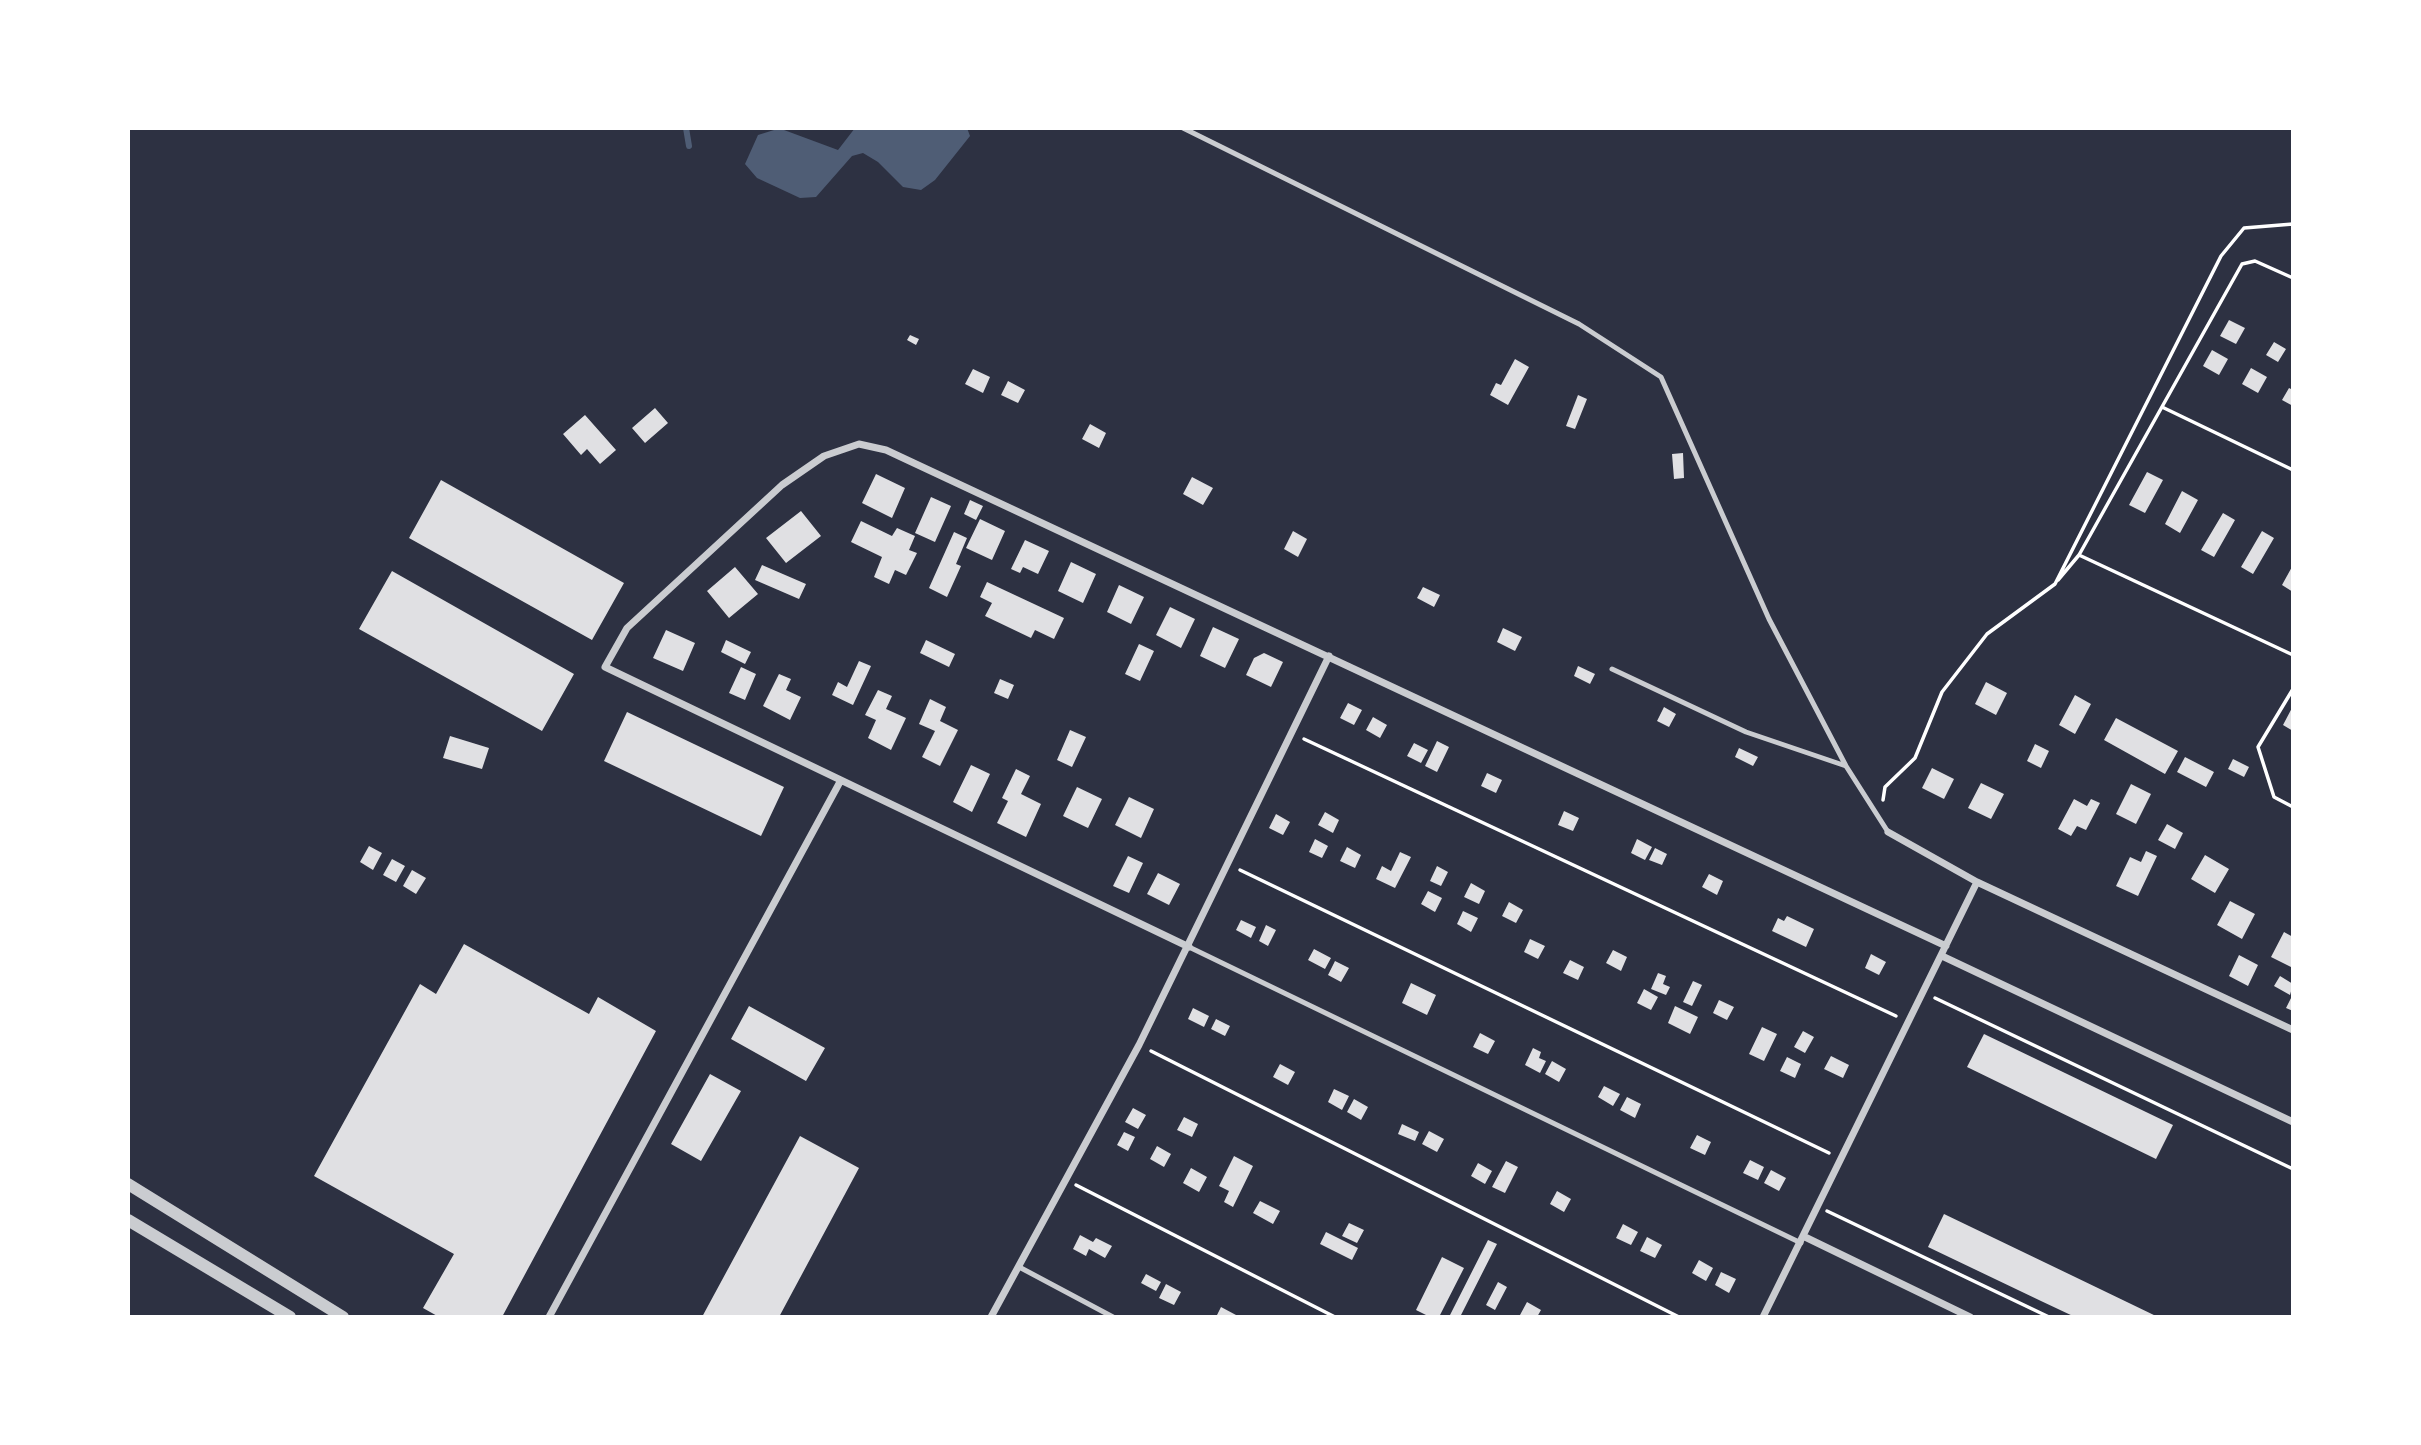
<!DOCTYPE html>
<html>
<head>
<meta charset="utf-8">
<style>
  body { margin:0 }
  #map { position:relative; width:2421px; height:1445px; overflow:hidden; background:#2d3142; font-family:Rubik,sans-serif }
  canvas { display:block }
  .frame { position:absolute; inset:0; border:130px solid #fff; pointer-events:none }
</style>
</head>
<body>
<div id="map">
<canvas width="2421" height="1445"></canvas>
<div class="frame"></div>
</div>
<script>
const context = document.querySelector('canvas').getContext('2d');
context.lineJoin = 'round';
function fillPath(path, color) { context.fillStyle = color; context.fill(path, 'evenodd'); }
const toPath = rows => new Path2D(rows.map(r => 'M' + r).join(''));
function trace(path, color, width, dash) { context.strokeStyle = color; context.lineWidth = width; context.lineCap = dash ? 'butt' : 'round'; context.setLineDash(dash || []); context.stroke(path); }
fillPath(toPath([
  [855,128,967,128,970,136,935,180,921,190,903,187,878,162,863,153,852,156,816,197,800,198,757,178,745,164,758,135,774,130,784,130,838,150]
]), '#4f5d75');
trace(toPath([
  [686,128,689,146]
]), '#4f5d75', 6);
fillPath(toPath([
  [2229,320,2245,328,2236,344,2220,336],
  [910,335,919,339,916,345,907,340],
  [2274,342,2286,349,2278,362,2266,355],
  [2212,350,2228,359,2219,375,2203,366],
  [1515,359,1529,367,1508,405,1490,395,1496,383,1501,385],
  [2251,368,2267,377,2258,393,2242,384],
  [973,369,990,377,983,393,965,384],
  [1008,381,1025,390,1018,403,1001,395],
  [2289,388,2293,390,2293,406,2282,400],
  [1578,395,1587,399,1575,429,1566,426],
  [655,408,668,423,645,443,632,428],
  [585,415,616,450,600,464,587,449,581,455,563,434],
  [1090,424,1106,433,1099,448,1082,439],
  [1683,453,1684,478,1674,479,1672,454],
  [2147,472,2163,480,2145,513,2129,505],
  [876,474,905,488,892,518,862,503],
  [1192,477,1213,488,1203,505,1183,494],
  [441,480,624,583,592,640,409,538],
  [2182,491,2198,500,2180,533,2165,524],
  [931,497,951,506,935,542,915,533],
  [970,500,983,506,976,520,964,514],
  [801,511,821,536,786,563,766,538],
  [2223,513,2235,520,2214,557,2201,550],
  [980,519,1005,531,992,560,966,548],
  [861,521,892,536,897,528,915,536,909,550,917,553,906,575,895,570,889,584,874,577,882,557,851,542],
  [1293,531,1307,539,1298,557,1284,549],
  [2262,531,2274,538,2253,574,2241,567],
  [954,532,967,538,956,564,961,566,947,597,929,588],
  [1025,540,1049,551,1038,574,1023,567,1020,573,1011,569],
  [1071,562,1096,574,1083,603,1058,591],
  [762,565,806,584,799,599,755,580],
  [2293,565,2293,592,2282,585],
  [735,567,758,594,729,618,707,591],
  [392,571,574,674,542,731,359,629],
  [987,582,1064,618,1054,639,1035,630,1031,638,985,616,992,603,980,597],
  [1119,585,1144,597,1131,624,1107,612],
  [1423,587,1440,595,1434,607,1417,598],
  [1170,607,1195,619,1181,648,1156,635],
  [1213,627,1239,639,1225,668,1200,656],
  [1503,628,1522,637,1515,651,1497,642],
  [666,630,695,643,683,671,653,658],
  [726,640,751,652,745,664,721,652],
  [926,640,955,654,949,667,920,653],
  [1139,644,1154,651,1140,681,1125,674],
  [1264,653,1283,662,1271,687,1246,675,1254,658],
  [859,661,871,666,853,705,832,695,838,682,847,687],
  [1578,666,1595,674,1590,684,1574,676],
  [741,667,756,674,745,700,729,693],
  [779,674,791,679,786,690,801,697,790,720,763,706],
  [1000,679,1014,685,1008,699,994,693],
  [1986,682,2007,693,1996,715,1975,704],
  [878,690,892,696,886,709,906,718,891,750,868,738,876,720,865,715],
  [2075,695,2091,704,2075,734,2059,725],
  [930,699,946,707,940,721,958,730,940,766,922,757,935,731,919,724],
  [1348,703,1362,710,1354,725,1340,718],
  [2293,706,2293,731,2283,725],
  [1664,707,1676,714,1669,727,1657,721],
  [627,712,784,787,761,836,604,761],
  [1373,717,1387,725,1380,738,1366,730],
  [2116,718,2178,751,2165,774,2104,740],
  [1070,730,1086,737,1072,767,1057,760],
  [450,736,489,748,482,769,443,758],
  [1437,741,1449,747,1437,772,1425,766],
  [1414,743,1428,750,1421,763,1407,756],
  [2035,744,2049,751,2041,768,2027,761],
  [1739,748,1758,757,1753,766,1735,757],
  [2185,757,2214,772,2206,787,2177,772],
  [2233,759,2249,767,2244,777,2228,769],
  [971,765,990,774,972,812,953,802],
  [1932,768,1954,779,1944,799,1922,788],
  [1016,769,1030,776,1021,794,1041,804,1026,837,997,823,1008,801,1002,798],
  [1487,773,1502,780,1496,793,1481,786],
  [1981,783,2004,794,1991,819,1968,808],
  [2131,784,2151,794,2136,824,2116,814],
  [1077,787,1102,799,1088,828,1063,816],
  [1129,797,1154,809,1141,838,1115,825],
  [2074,799,2087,806,2091,799,2100,803,2086,830,2077,826,2071,836,2058,829],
  [1564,811,1579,818,1573,831,1558,825],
  [1325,812,1339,820,1333,833,1318,825],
  [1276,814,1290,822,1283,835,1269,828],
  [2167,824,2183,833,2175,849,2158,840],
  [1315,839,1328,846,1322,858,1309,852],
  [1637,839,1652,847,1645,860,1631,853],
  [369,846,382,853,373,870,360,862],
  [1347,847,1361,855,1355,868,1340,861],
  [1655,848,1667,854,1662,865,1649,860],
  [2146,851,2157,856,2138,896,2116,886,2130,857,2141,862],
  [1400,852,1411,857,1395,888,1376,879,1382,866,1391,871],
  [2205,855,2229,869,2215,893,2191,879],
  [1128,856,1143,863,1129,893,1113,886],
  [392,859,405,866,396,882,383,875],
  [1437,866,1448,872,1441,886,1430,881],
  [412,870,426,878,416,894,403,886],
  [1158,873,1180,884,1169,905,1147,894],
  [1709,874,1723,881,1717,895,1702,887],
  [1471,883,1485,891,1479,904,1464,897],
  [1428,891,1442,898,1435,912,1421,904],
  [2230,901,2255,914,2242,939,2217,925],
  [1509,902,1523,910,1516,923,1502,916],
  [1463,911,1478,918,1471,932,1457,924],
  [1787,916,1814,929,1806,947,1772,931,1778,918,1784,921],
  [1241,920,1256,927,1251,938,1236,930],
  [1266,925,1276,930,1268,946,1259,941],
  [2284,932,2293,937,2293,968,2271,957],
  [1530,939,1545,946,1538,959,1524,952],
  [464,944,589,1014,598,997,656,1031,502,1317,439,1317,423,1308,454,1254,314,1176,420,984,436,994],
  [1314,949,1331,958,1325,969,1308,960],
  [1613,950,1627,957,1621,971,1606,963],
  [1871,954,1886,962,1879,975,1865,968],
  [2239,955,2258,965,2248,986,2229,976],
  [1570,960,1584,967,1578,980,1563,973],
  [1335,961,1349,968,1341,982,1328,975],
  [1658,973,1666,976,1663,984,1670,987,1666,995,1651,989],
  [2280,976,2293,984,2290,995,2274,986],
  [1693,981,1702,985,1692,1006,1683,1002],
  [1411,983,1436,995,1427,1015,1402,1003],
  [1644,989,1658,997,1651,1010,1637,1003],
  [2293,994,2293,1011,2286,1008],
  [1719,1000,1734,1007,1727,1020,1713,1013],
  [749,1006,825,1048,806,1081,731,1039],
  [1675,1006,1698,1017,1690,1034,1668,1023],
  [1193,1008,1209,1016,1204,1027,1188,1019],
  [1216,1019,1230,1026,1225,1036,1211,1029],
  [1762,1027,1777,1034,1764,1061,1749,1054],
  [1803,1031,1814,1037,1805,1053,1794,1047],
  [1480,1033,1495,1041,1488,1054,1473,1047],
  [1984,1034,2173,1125,2156,1159,1967,1067],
  [1533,1048,1541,1052,1539,1058,1546,1061,1540,1073,1525,1065],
  [1831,1056,1849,1065,1843,1078,1824,1069],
  [1787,1057,1801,1064,1795,1078,1780,1071],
  [1552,1061,1566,1069,1559,1082,1545,1074],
  [1280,1064,1295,1072,1288,1085,1273,1077],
  [710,1074,741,1091,701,1161,671,1144],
  [1604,1086,1620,1094,1613,1106,1598,1097],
  [1334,1089,1349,1096,1342,1110,1328,1102],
  [1627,1097,1641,1104,1635,1118,1620,1110],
  [1354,1099,1368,1107,1361,1120,1347,1112],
  [1133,1108,1146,1115,1138,1129,1125,1122],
  [1184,1117,1198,1124,1192,1137,1177,1130],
  [1402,1124,1419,1132,1415,1141,1398,1134],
  [1429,1131,1444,1139,1437,1152,1422,1144],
  [1124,1132,1135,1137,1128,1151,1117,1145],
  [1697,1135,1711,1142,1705,1155,1690,1148],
  [800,1136,859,1168,779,1317,702,1317],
  [1157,1146,1171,1154,1164,1167,1150,1159],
  [1234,1156,1253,1166,1233,1207,1224,1202,1229,1191,1219,1186],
  [1750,1160,1764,1167,1758,1180,1743,1173],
  [1506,1161,1518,1167,1505,1193,1492,1187],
  [1478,1163,1492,1171,1485,1184,1471,1176],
  [1191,1168,1207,1177,1199,1192,1183,1183],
  [1771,1170,1786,1178,1779,1191,1764,1183],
  [1557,1191,1571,1199,1564,1212,1550,1204],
  [1260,1201,1280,1211,1273,1224,1253,1213],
  [1944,1214,2073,1276,2158,1317,2075,1317,2041,1301,1928,1247],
  [1349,1223,1364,1230,1357,1243,1342,1236],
  [1623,1224,1638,1232,1631,1245,1616,1238],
  [1326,1232,1358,1248,1352,1260,1320,1244],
  [1080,1235,1093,1242,1096,1238,1112,1246,1105,1258,1089,1249,1086,1256,1073,1249],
  [1647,1237,1662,1245,1655,1258,1640,1251],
  [1488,1240,1497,1244,1460,1317,1449,1317],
  [1442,1257,1464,1268,1439,1317,1430,1317,1416,1310],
  [1699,1260,1713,1268,1706,1281,1692,1273],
  [1721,1272,1736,1279,1729,1293,1715,1285],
  [1146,1274,1161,1282,1156,1291,1141,1283],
  [1498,1282,1507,1287,1495,1310,1486,1305],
  [1166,1284,1181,1292,1174,1305,1159,1298],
  [1527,1302,1541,1310,1537,1317,1520,1315],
  [1221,1307,1236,1315,1235,1317,1216,1317]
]), '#e0e0e3');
trace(toPath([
  [2162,407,2293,470],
  [2079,555,2293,655],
  [2058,580,2079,555,2242,264,2255,261,2293,278],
  [2293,689,2258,747,2274,797,2293,807],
  [1304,739,1896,1016],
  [1883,800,1885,787,1915,758,1942,692,1987,634,2055,584,2221,256,2244,228,2293,224],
  [1240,870,1829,1153],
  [1935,998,2293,1169],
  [1151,1051,1679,1317],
  [1076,1185,1335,1317],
  [1827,1211,2049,1317]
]), '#fff', 3.5);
trace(toPath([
  [1183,128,1579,324,1661,377,1769,619,1846,766,1888,832],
  [1612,669,1746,732,1846,766],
  [1189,947,1801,1243],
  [1021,1268,1113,1317]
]), '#caccd0', 5);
trace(toPath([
  [1888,832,1977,882,2293,1030],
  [1189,947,605,667,627,628,782,485,824,456,859,444,886,450,1946,946],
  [1942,956,2293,1122],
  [1805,1237,1970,1317],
  [549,1317,841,780],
  [991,1317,1139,1045,1329,656],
  [1763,1317,1977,882]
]), '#caccd0', 7);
trace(toPath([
  [128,1184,343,1317],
  [128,1220,290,1317]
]), '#caccd0', 12);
</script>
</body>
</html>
